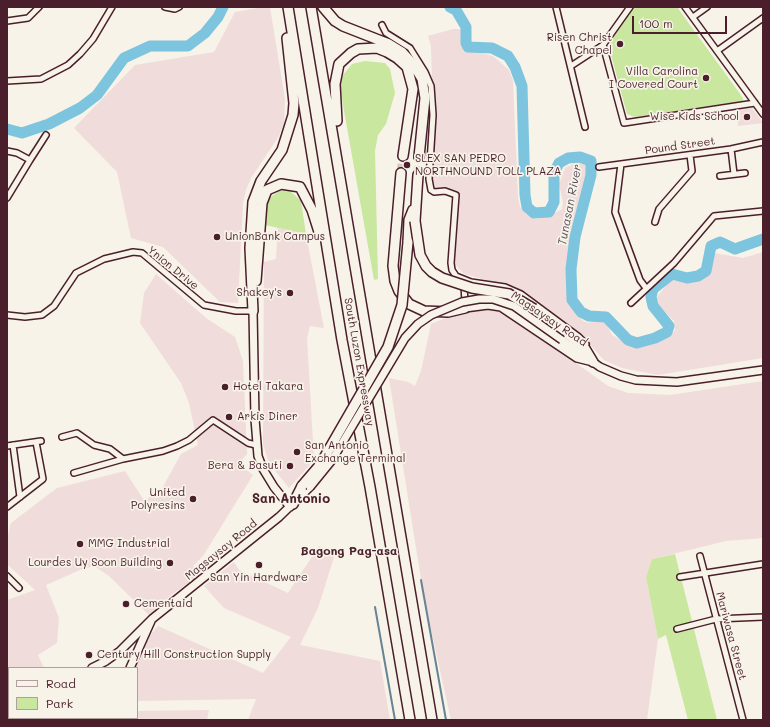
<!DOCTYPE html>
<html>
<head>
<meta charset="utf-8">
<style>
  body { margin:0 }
  #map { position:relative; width:770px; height:727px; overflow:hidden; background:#f7f3e8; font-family:Mali,sans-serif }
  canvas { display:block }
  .frame { position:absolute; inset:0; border:8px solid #4a1f2b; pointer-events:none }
  .legend { position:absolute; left:8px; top:667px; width:130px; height:52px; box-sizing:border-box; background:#f7f3e8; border:1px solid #b29e9c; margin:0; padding:5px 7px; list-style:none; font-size:12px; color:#4a1f2b }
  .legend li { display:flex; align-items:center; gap:8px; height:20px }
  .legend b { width:20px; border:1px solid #b29e9c }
  .scale { position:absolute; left:632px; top:16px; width:95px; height:18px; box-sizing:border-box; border:2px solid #4a1f2b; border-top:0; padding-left:5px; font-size:12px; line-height:14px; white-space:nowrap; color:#4a1f2b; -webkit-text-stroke:3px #f7f3e8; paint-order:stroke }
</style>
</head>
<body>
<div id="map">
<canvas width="770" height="727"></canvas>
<div class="frame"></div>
<ul class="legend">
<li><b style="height:5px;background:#f7f3e8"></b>Road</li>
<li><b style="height:11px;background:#c9e79f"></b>Park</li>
</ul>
<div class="scale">100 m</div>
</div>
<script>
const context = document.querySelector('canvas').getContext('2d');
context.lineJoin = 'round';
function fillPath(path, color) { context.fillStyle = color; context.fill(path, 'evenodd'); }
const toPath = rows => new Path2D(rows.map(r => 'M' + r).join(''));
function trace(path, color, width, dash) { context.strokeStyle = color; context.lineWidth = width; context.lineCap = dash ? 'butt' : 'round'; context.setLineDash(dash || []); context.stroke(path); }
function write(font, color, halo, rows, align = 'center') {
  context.font = font + ' Mali,sans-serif'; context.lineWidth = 3.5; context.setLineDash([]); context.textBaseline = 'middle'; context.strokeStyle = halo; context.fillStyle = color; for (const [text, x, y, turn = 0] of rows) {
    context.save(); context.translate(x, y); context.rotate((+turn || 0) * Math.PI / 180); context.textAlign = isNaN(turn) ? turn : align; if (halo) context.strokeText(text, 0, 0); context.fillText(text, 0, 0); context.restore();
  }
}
fillPath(toPath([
  [263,7,270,7,285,99,284,123,279,136,251,178,246,190,243,203,238,303,220,302,163,247,131,238,117,172,74,128,135,65,214,52,235,12],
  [453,29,461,29,461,46,468,50,493,56,509,70,513,80,518,197,520,207,527,215,536,219,548,217,562,209,563,203,559,184,565,168,579,161,585,160,589,163,579,211,572,227,569,253,567,296,578,315,583,321,589,323,597,319,605,321,612,335,629,345,655,343,669,337,675,330,674,321,654,301,671,279,691,283,710,273,714,253,743,258,763,252,763,358,658,375,622,368,604,360,583,337,525,294,505,285,464,274,452,261,457,239,458,191,433,188,431,178,434,159,434,85,432,79,431,46,428,36],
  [752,108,763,123,738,126,736,110],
  [278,228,306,234,324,328,310,326,307,338,314,460,289,488,269,463,263,444,264,262,276,259],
  [156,274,206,318,235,337,243,361,247,454,238,464,253,475,203,556,193,566,200,575,171,595,150,616,109,576,94,566,80,570,46,585,59,618,57,643,38,655,44,668,9,668,9,670,7,671,7,600,35,590,7,564,7,539,11,523,57,488,125,471,145,502,154,492,159,494,181,454,198,445,189,403,181,383,140,323,144,293],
  [481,308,505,312,608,386,628,393,670,395,763,381,763,538,726,541,652,559,646,577,658,639,647,720,451,720,424,598,389,378,408,382,415,386,421,371,431,324,453,315],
  [319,546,335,554,318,608,300,645,380,661,390,720,248,720,256,699,137,701,137,668,134,668,150,635,158,626,263,673,291,637,224,608,204,586,234,562,239,570,288,593],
  [209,710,207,720,97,720,100,718,137,718,137,711]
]), '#f0dcda');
fillPath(toPath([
  [634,7,677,7,743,98,743,101,635,117,627,114,609,47,610,42],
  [365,61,385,63,390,69,395,93,386,124,378,135,375,151,378,279,374,280,340,88,343,75,352,64],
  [281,190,289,190,301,201,306,234,265,225,266,205,272,196],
  [675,554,717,720,688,720,666,635,658,639,646,577,652,559]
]), '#c9e79f');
trace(toPath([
  [421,580,446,720],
  [375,607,395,720]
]), '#698396', 2);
trace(toPath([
  [450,7,456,10,466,27,466,43,468,47,492,48,508,56,515,67,522,86,525,195,527,207,534,213,549,212,554,202,554,173,559,163,568,158,580,157,591,161,591,175,575,237,571,269,572,300,581,312,589,316,606,317,628,340,637,343,655,338,667,332,669,326,653,306,651,297,653,289,672,274,687,278,698,276,706,271,711,246,720,242,735,249,763,239],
  [7,129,22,133,49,124,80,108,97,95,124,58,150,46,188,46,205,33,218,17,223,7]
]), '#7dc5de', 11);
trace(toPath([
  [401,173,403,156],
  [418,175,419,157]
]), '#d4c9c2', 9, [9, 4.5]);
const street = toPath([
  [165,7,175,9,179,7],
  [556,7,585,127],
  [685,7,763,114],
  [693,17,707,7],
  [7,21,28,18,39,7],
  [382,25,386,33,410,48,425,72,431,86,433,115,429,179,431,190,434,192,445,191,456,195,451,263,452,270,456,276,471,282,505,287,521,294,579,337,586,344],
  [603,45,624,123,755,103],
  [717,51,763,18],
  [571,66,603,45,630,7],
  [7,81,41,79,68,65,80,54,93,39,112,7],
  [731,149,734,174],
  [7,151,17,153,30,160,7,198],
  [30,160,46,135],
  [621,164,615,212,640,280,646,288],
  [599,167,731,149,763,142],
  [720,176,745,173],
  [655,222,659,209,692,171,690,155],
  [464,283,465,305],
  [631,303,674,263,714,216,763,211],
  [7,315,25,317,42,315,54,306,76,273,104,259,133,252,142,253,204,305,236,311,253,311],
  [62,437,77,433,94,445,110,449,123,459,74,473],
  [13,445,20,497],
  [7,446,41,441],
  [123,459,163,451,177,446,189,440,213,420,248,443,256,445],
  [7,507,43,479,36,442],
  [700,556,743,720],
  [7,576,19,588],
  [680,577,763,564],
  [677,629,716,619,763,617]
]);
const secondary = toPath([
  [465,308,488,305,501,307,577,358,589,361],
  [253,311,255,419,258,456,263,469,274,487,290,507],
  [562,340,600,367,621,376,636,380,677,382,763,370],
  [92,668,106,661,120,651,152,619,279,517,310,487],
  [130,668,151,621],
  [7,682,9,681],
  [84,720,87,718]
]);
const highway = toPath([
  [288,7,342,340,370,487,410,720],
  [311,7,432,720],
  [323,7,335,21,343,26,389,44,402,52,413,64,422,79,425,98,419,157],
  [337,121,335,84,339,64,351,53,358,49,377,48,387,52,397,58,407,67,413,89,403,156],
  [401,173,393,266,395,281,399,291,409,304,424,311,448,312,465,308],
  [415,221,418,175],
  [408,242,409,220,413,210],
  [256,281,262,203,267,190,281,184,300,187,312,210,319,232],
  [534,309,584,347,593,362],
  [253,311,250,248,253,202,261,181,282,150,293,115,294,103,287,38],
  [293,504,302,486]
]);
trace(street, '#4a1f2b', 8);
trace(secondary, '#4a1f2b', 10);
trace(highway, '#4a1f2b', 12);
trace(street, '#f7f3e8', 5);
trace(secondary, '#f7f3e8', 7);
trace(highway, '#f7f3e8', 9);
const secondaryBridge = toPath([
  [310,487,332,460,405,338,418,324,431,315,462,302,479,299,493,299,514,306,562,340]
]);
const highwayBridge = toPath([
  [415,221,420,255,426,266,432,272,442,278,472,288,509,294,534,309],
  [302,486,320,465,388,347,402,305,408,242]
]);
trace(secondaryBridge, '#4a1f2b', 10, []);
trace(highwayBridge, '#4a1f2b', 12, []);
trace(secondaryBridge, '#f7f3e8', 7);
trace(highwayBridge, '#f7f3e8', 9);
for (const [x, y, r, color] of [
  [620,44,4,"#4a1f2b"],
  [706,78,4,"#4a1f2b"],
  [747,117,4,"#4a1f2b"],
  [407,165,4,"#4a1f2b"],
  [217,237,4,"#4a1f2b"],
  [290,293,4,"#4a1f2b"],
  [225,387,4,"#4a1f2b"],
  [229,417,4,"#4a1f2b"],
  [297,452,4,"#4a1f2b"],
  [290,466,4,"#4a1f2b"],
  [193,499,4,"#4a1f2b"],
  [80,544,4,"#4a1f2b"],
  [170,563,4,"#4a1f2b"],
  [259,565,4,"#4a1f2b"],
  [126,604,4,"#4a1f2b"],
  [89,655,4,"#4a1f2b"]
]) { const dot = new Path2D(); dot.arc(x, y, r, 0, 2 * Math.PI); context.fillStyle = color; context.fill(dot); trace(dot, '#f7f3e8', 1.5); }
write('11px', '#4a1f2b', '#f7f3e8', [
  ["Risen Christ",612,38,"right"],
  ["Chapel",612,51,"right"],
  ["Villa Carolina",698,72,"right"],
  ["I Covered Court",698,85,"right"],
  ["Wise Kids School",739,117,"right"],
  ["SLEX SAN PEDRO",415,159],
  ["NORTHNOUND TOLL PLAZA",415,172],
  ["UnionBank Campus",225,237],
  ["Shakey's",282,293,"right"],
  ["Hotel Takara",233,387],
  ["Arkis Diner",237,417],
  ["San Antonio",305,446],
  ["Exchange Terminal",305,459],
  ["Bera & Basuti",282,466,"right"],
  ["United",185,493,"right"],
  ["Polyresins",185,506,"right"],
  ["MMG Industrial",88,544],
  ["Lourdes Uy Soon Building",162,563,"right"],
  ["San Yin Hardware",259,578,"center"],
  ["Cementaid",134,604],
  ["Century Hill Construction Supply",97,655]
], 'left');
write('11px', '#4a1f2b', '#f7f3e8', [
  ["Pound Street",680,146,-8],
  ["Ynion Drive",173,268,39],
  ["Magsaysay Road",549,319,34],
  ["South Luzon Expressway",359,362,80],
  ["Magsaysay Road",221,550,-39],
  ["Mariwasa Street",731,636,75]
]);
write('italic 12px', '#595161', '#f7f3e8', [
  ["Tunasan River",570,205,-79]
]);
write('bold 12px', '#4a1f2b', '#f7f3e8', [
  ["Bagong Pag-asa",349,551]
]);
write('bold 13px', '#4a1f2b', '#f7f3e8', [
  ["San Antonio",291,499]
]);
</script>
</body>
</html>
